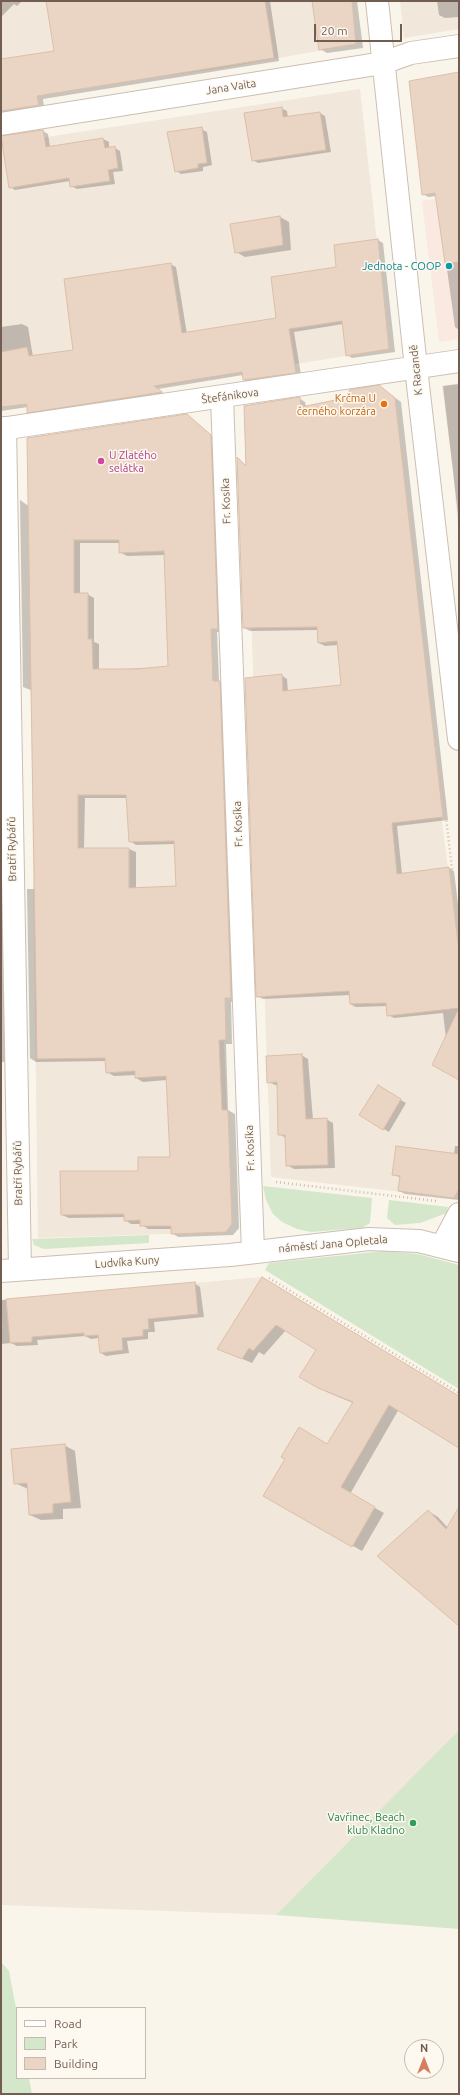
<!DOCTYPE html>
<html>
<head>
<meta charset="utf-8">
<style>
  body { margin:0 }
  #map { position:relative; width:460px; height:2095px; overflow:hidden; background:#faf5eb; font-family:Ubuntu,sans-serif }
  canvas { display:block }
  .frame { position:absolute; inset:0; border:2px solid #725e51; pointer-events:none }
  .legend { position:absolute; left:16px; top:2007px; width:130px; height:72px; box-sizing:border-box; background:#fdf9f1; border:1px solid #c5bbb1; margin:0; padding:5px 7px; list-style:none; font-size:12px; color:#725e51 }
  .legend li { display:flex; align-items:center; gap:8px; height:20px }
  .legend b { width:20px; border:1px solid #c5bbb1 }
  .north { position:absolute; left:404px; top:2039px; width:40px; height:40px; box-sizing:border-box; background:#fdf9f1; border:1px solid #c5bbb1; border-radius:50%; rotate:0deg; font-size:11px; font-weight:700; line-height:16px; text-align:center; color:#725e51 }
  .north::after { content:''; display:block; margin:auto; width:14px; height:18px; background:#d48060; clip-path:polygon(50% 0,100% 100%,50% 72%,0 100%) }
  .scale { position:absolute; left:314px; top:24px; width:88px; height:18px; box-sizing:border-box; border:2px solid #725e51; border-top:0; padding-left:5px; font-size:12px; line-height:14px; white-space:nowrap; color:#725e51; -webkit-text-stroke:3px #fdf9f1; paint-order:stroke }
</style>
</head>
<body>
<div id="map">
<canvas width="460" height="2095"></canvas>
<div class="frame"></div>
<ul class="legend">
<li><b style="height:5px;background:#fff"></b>Road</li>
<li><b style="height:11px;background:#d4e7ca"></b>Park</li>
<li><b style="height:11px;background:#ead5c4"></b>Building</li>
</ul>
<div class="north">N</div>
<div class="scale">20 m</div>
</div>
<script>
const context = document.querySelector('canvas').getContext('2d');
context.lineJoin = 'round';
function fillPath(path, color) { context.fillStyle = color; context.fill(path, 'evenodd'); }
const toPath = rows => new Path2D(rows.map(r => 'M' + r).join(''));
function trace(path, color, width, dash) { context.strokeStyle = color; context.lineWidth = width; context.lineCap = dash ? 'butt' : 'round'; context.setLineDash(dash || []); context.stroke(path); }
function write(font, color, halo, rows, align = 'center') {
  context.font = font + ' Ubuntu,sans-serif'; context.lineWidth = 3; context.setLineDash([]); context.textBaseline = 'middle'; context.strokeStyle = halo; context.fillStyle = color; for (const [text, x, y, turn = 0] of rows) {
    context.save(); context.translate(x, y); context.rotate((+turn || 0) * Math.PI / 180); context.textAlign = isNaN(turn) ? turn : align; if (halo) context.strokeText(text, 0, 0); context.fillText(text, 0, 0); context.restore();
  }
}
fillPath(toPath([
  [1,1,351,1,356,44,224,68,120,82,1,102],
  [400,1,459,1,459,29,404,38],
  [360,89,389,349,154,387,1,407,1,144],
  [459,383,459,541,453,470,442,386],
  [389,393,395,398,443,830,459,953,459,1189,454,1198,271,1177,244,415],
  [196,422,204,429,226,1040,224,1042,232,1224,226,1232,38,1238,28,492],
  [262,1277,383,1352,384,1351,459,1396,459,1730,276,1915,1,1905,1,1300]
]), '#f1e7da');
fillPath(toPath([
  [459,195,459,339,439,342,422,201]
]), '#f9e9e0');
fillPath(toPath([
  [263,1186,372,1198,370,1223,362,1228,311,1232,297,1229,282,1222,273,1214,266,1200],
  [389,1200,448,1207,447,1213,420,1223,395,1225,387,1218],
  [149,1235,149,1243,44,1249,34,1245,32,1239],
  [384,1251,418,1254,459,1265,459,1389,265,1270,269,1263],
  [459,1730,459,1929,276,1915],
  [1,1962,9,1971,17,2013,17,2078,29,2078,32,2094,1,2094]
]), '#d4e7ca');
fillPath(toPath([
  [1,1,22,1,17,6,14,4,1,17],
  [47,1,270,1,279,61,43,99,44,108,1,115,1,73,56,51],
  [312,1,357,1,363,48,327,53,320,49],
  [437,1,459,1,459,17,445,18,439,15],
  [459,74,455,194,428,197,423,194],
  [281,108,287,111,288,118,320,113,325,116,331,152,258,163,253,160],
  [201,129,207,132,212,165,203,167,203,171,181,174,176,171],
  [43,131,48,134,50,147,103,139,109,142,109,148,115,148,120,151,123,171,113,172,115,184,77,189,71,186,70,181,15,190,10,187,1,137],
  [459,216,459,330,455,327,440,219],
  [280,217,289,222,291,250,245,257,236,252,231,225],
  [378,240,383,243,395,352,352,358,347,355,343,324,294,332,301,375,249,383,244,380,243,375,158,389,166,395,33,415,28,412,28,407,1,411,1,327,22,324,28,327,33,357,74,351,170,264,176,267,187,334,277,319,337,268],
  [459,384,459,523,443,386],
  [387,392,401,402,448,820,397,826,402,874,449,868,454,871,459,912,459,1079,446,1038,443,1013,394,1018,388,1015,387,1006,356,1007,350,1004,350,995,263,999,257,996,281,675,287,679,288,692,342,686,338,645,325,646,319,643,318,630,250,631,244,628,238,459,247,466,299,398,305,402,306,407],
  [187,415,217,440,224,632,217,632,219,681,226,686,238,1001,231,1002,232,1044,226,1044,228,1110,235,1114,239,1228,233,1235,178,1237,172,1233,172,1229,148,1229,141,1224,131,1224,125,1220,125,1217,69,1218,62,1215,140,1172,171,1158,167,1080,143,1082,136,1078,136,1075,114,1076,107,1072,106,1061,36,1062,30,1058,27,889,36,889,33,691,23,687,20,500,30,507],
  [80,543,120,543,120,552,127,556,165,555,169,667,99,670,99,644,94,642,94,598,87,594,80,594],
  [85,798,127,798,130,841,136,845,175,844,177,887,136,888,136,852,129,849,84,849],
  [1,890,6,893,9,1062,1,1062],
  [301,1055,308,1059,313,1120,326,1119,333,1123,335,1168,294,1169,287,1165,286,1138,279,1134,278,1086,268,1082],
  [379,1087,406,1103,389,1132,360,1115],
  [455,1146,459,1146,459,1200,405,1194,399,1191,401,1178,393,1174,454,1154],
  [262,1278,459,1397,459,1447,399,1409,350,1494,384,1513,362,1551,265,1496,328,1445,353,1403,329,1393,301,1377,317,1349,286,1330,264,1355,259,1352,252,1363,219,1349],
  [194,1283,200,1287,204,1317,154,1322,155,1332,148,1332,148,1339,127,1341,129,1353,106,1356,101,1353,99,1338,91,1339,85,1336,37,1340,38,1345,17,1346,11,1343,1,1344,1,1300],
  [64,1445,75,1451,81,1508,63,1509,63,1519,41,1520,30,1515,28,1489,15,1483],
  [459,1509,459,1624,428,1511,438,1517,448,1528]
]), '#0003');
const building = toPath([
  [46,1,265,1,274,58,37,96,39,105,1,111,1,59,54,51,46,1],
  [312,1,352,1,356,44,319,50,312,1],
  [459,72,459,262,445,263,435,193,422,195,409,81,459,72],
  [282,107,283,117,320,112,326,150,252,161,244,113,282,107],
  [202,127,207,163,198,164,198,168,175,172,167,132,202,127],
  [43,130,46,147,103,138,105,148,115,146,118,168,108,170,110,181,70,187,69,178,9,188,1,136,43,130],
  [280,216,283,245,235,253,230,224,280,216],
  [378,239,389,349,346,356,342,321,289,329,296,373,243,380,242,372,154,386,162,392,27,413,27,404,1,407,1,352,27,347,29,356,73,350,64,279,171,263,182,333,276,318,271,277,336,267,334,245,378,239],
  [379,385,395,398,443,817,392,823,397,874,449,867,459,952,459,1008,387,1016,386,1003,350,1004,349,991,256,997,245,678,282,674,283,691,341,685,337,641,318,643,317,627,243,628,237,457,246,466,244,406,300,397,301,407,350,397,349,390,379,385],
  [187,414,211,435,218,629,211,629,213,681,220,681,231,998,225,998,226,1040,219,1040,222,1110,228,1110,232,1224,226,1232,171,1234,171,1226,140,1226,140,1220,124,1221,124,1214,61,1215,60,1171,138,1171,138,1157,170,1157,166,1076,135,1078,135,1071,106,1073,105,1058,37,1059,27,438,187,414],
  [74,540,119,540,119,553,164,551,168,666,138,669,93,669,92,639,88,639,88,593,74,593,74,540],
  [78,795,126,795,129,842,174,841,176,886,129,888,129,848,78,848,78,795],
  [459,1008,459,1080,432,1065,459,1008],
  [302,1054,306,1119,327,1118,328,1165,286,1166,285,1135,278,1135,277,1082,267,1083,266,1056,302,1054],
  [378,1085,401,1099,383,1130,359,1115,378,1085],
  [396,1146,459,1154,459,1189,454,1198,398,1191,400,1176,392,1175,396,1146],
  [262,1277,459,1396,459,1448,389,1405,341,1487,375,1507,352,1547,263,1496,285,1459,281,1457,299,1427,327,1444,353,1402,318,1388,299,1377,316,1350,276,1325,253,1351,249,1348,242,1359,217,1349,262,1277],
  [195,1282,198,1314,148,1319,149,1329,143,1330,143,1336,122,1338,123,1350,100,1353,98,1335,84,1336,84,1333,32,1337,32,1342,10,1343,6,1299,195,1282],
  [65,1444,71,1502,53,1504,53,1513,29,1515,27,1483,14,1484,11,1449,65,1444],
  [459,1507,459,1626,377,1556,428,1510,446,1529,459,1507]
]);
fillPath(building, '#ead5c4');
trace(building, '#ddbfa8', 1);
const minor = toPath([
  [377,1,416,368,459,739],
  [1,124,383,63,411,53,459,46],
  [222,397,253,1252],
  [5,428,20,1269],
  [1,429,459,361],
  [442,1246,459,1214],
  [1,1271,230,1255,369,1239,419,1241,459,1251]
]);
trace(minor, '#cbbeb2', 24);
trace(toPath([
  [439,757,459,929],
  [276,1182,436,1201],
  [269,1278,459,1393]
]), '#d1bba8', 2.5, [1, 3]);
trace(minor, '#fff', 22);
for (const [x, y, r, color] of [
  [449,266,4,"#0f9aa8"],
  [384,404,4,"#e8710a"],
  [101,461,4,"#d1479c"],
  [413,1823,4,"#2e9e5b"]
]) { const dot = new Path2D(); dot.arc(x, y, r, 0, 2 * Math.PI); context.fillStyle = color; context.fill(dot); trace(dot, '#fdf9f1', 1.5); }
write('11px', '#725e51', '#fdf9f1', [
  ["Jana Vaita",231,87,-9],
  ["K Racandě",416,370,-96],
  ["Štefánikova",230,396,-8],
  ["Fr. Kosíka",226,501,-92],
  ["Fr. Kosíka",238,824,-92],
  ["Bratří Rybářů",12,849,-91],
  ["Fr. Kosíka",250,1148,-92],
  ["Bratří Rybářů",18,1173,-91],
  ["náměstí Jana Opletala",333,1244,-5],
  ["Ludvíka Kuny",127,1262,-4]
]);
write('11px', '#0d838f', '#fdf9f1', [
  ["Jednota - COOP",441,266]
], 'right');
write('11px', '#c56008', '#fdf9f1', [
  ["Krčma U",376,398],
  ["černého korzára",376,411]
], 'right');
write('11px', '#b23c85', '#fdf9f1', [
  ["U Zlatého",109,455],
  ["selátka",109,468]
], 'left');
write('11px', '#27864d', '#fdf9f1', [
  ["Vavřinec, Beach",405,1817],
  ["klub Kladno",405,1830]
], 'right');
</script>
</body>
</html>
